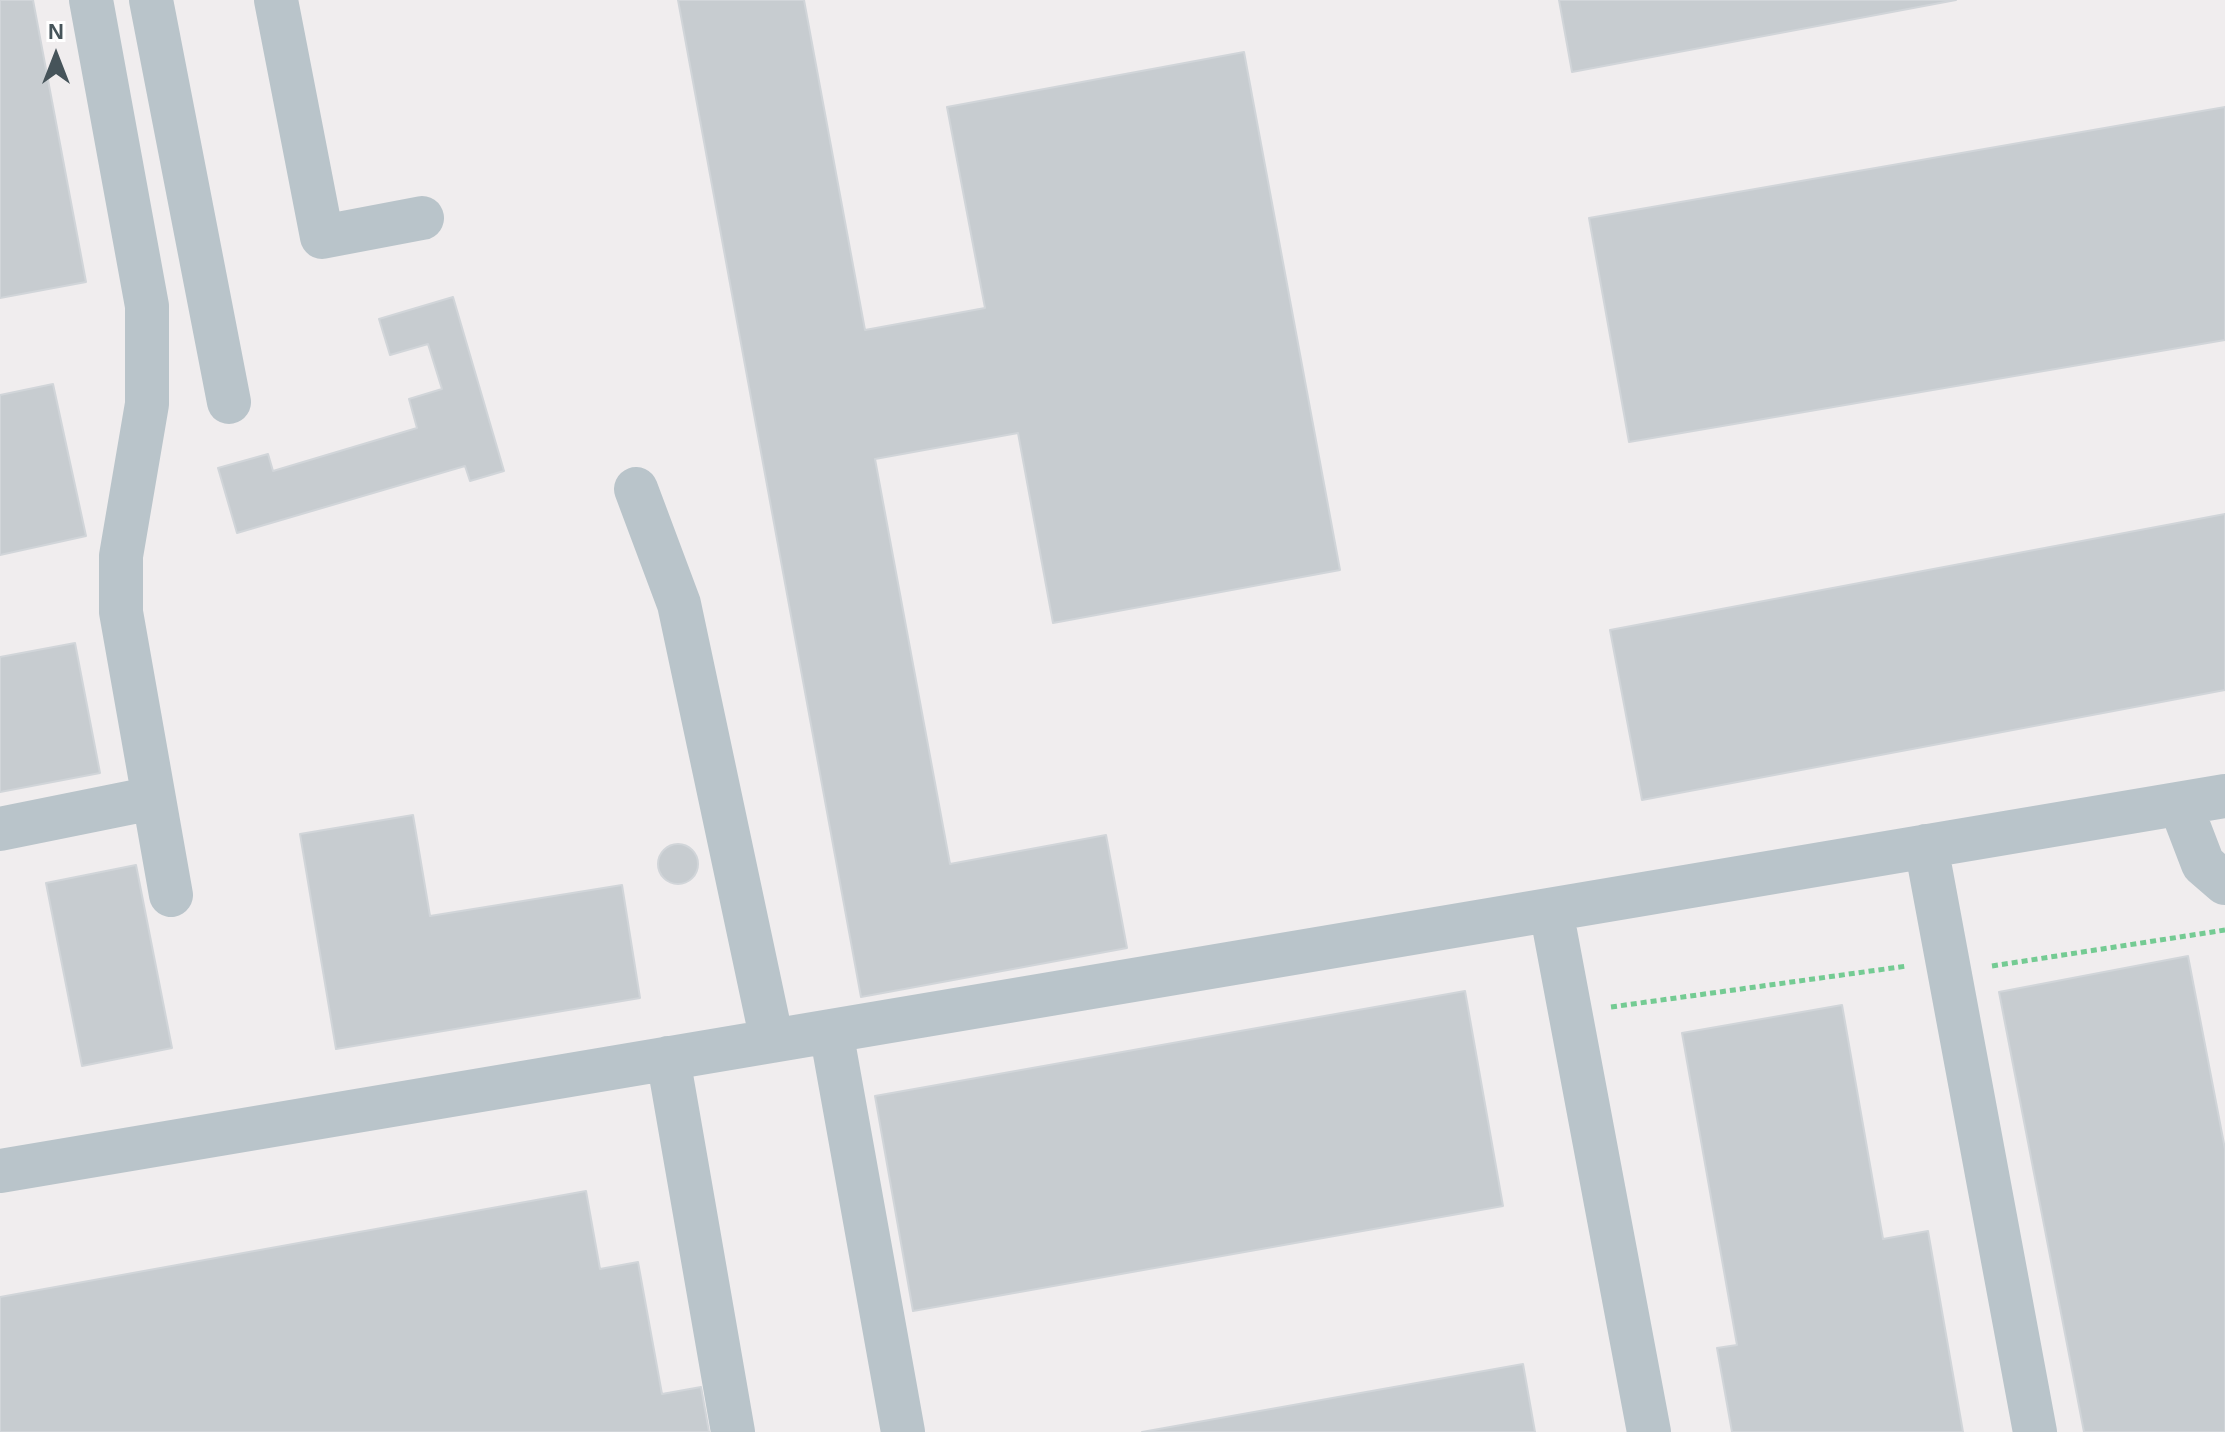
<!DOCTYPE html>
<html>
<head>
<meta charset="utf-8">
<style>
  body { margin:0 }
  #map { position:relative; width:2225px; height:1432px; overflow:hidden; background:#f0edee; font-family:Arial,sans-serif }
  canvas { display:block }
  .north { position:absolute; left:16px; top:16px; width:80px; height:80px; -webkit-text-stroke:6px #fff; paint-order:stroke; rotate:0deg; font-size:22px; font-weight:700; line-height:32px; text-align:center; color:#46545a }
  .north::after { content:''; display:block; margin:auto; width:28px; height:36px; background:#46545a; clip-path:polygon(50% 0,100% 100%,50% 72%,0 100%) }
</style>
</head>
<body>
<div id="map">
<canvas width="2225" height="1432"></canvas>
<div class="north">N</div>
</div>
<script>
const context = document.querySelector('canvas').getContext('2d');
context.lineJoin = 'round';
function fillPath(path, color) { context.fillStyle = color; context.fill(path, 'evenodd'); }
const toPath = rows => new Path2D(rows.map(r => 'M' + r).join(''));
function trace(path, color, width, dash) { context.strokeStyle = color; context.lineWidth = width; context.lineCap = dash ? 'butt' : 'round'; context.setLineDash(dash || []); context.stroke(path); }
const building = toPath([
  [0,0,33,0,86,282,0,298,0,0],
  [678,0,804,0,865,330,985,308,947,107,1244,52,1340,570,1053,623,1018,433,875,459,950,864,1106,835,1127,948,861,997,678,0],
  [1559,0,1956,0,1572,72,1559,0],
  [2225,107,2225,340,1629,442,1589,218,2225,107],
  [453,297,504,471,470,481,465,466,237,533,218,468,268,454,273,471,417,428,409,399,442,389,428,344,390,355,379,319,453,297],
  [53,384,86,536,0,555,0,395,53,384],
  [2225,514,2225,690,1642,800,1610,630,2225,514],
  [75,643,100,773,0,792,0,657,75,643],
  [413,815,430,916,622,885,640,998,336,1049,300,834,413,815],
  '658 864a20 20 0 1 1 40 0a20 20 0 1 1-40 0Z',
  [136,865,172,1048,82,1066,46,883,136,865],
  [2188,956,2225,1149,2225,1432,2084,1432,1999,992,2188,956],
  [1465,991,1503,1206,913,1311,875,1096,1465,991],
  [1842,1005,1883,1239,1928,1231,1963,1432,1732,1432,1717,1348,1737,1345,1682,1033,1842,1005],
  [586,1191,600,1269,638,1262,662,1394,701,1387,709,1432,0,1432,0,1297,586,1191],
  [1523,1364,1535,1432,1142,1432,1523,1364]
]);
fillPath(building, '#c7ccd0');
trace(building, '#d1d5d9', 2);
trace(toPath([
  [1992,966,2225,930],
  [1611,1007,1907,966]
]), '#74cb93', 5, [6, 4]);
trace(toPath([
  [91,0,147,306,147,404,121,556,121,612,171,895],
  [151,0,229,402],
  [276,0,322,237,422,218],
  [636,489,679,604,772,1041],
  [2180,804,2203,864,2225,883],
  [0,829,153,798],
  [1926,846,2035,1432],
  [1551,910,1649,1432],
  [831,1031,903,1432],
  [668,1058,733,1432],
  [0,1171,2225,796]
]), '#b9c4ca', 44);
</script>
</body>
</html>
